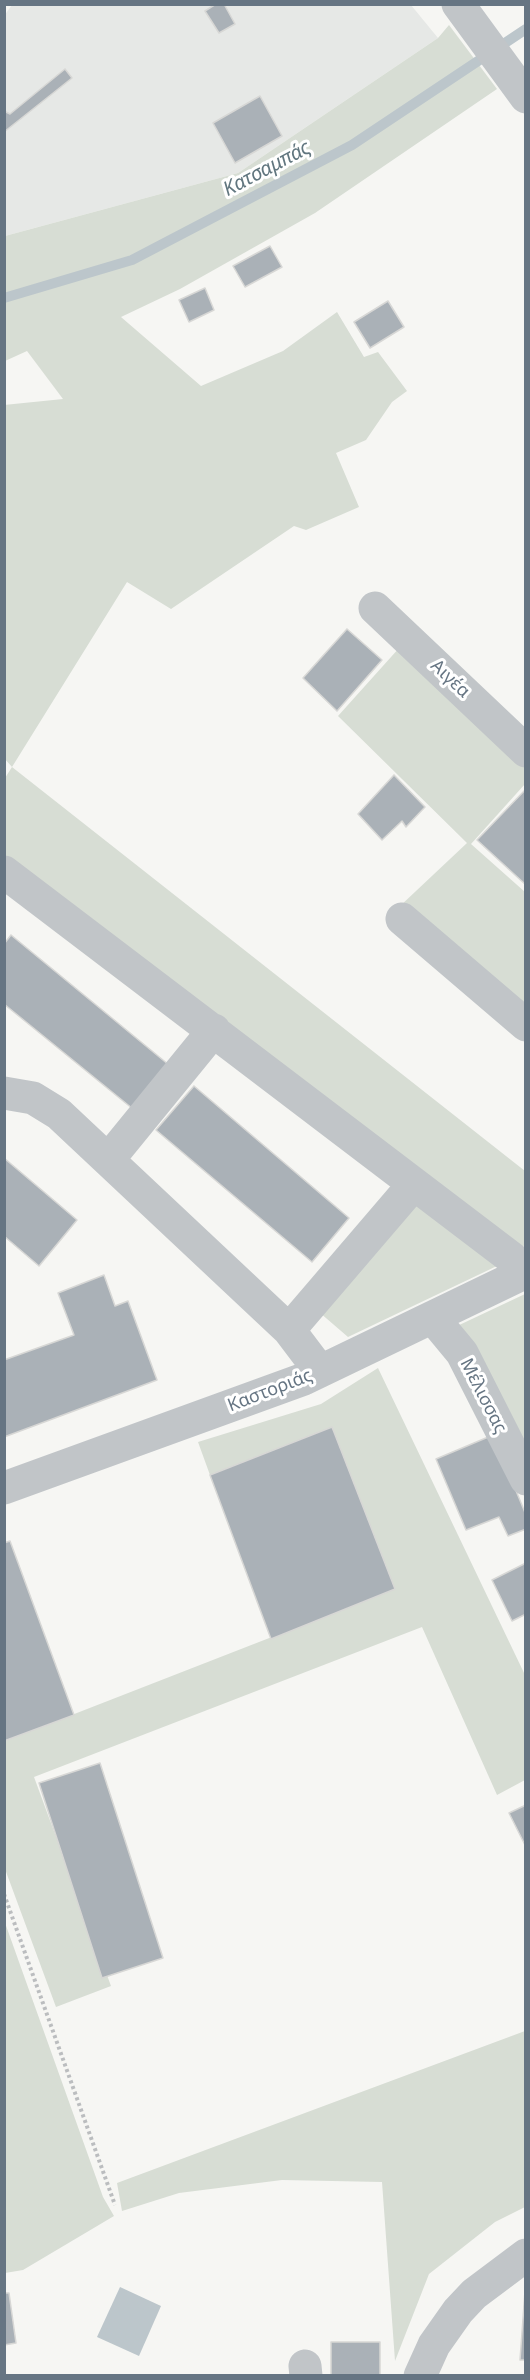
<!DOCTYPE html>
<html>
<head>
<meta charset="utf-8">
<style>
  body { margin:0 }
  #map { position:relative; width:530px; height:2380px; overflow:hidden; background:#f6f6f3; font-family:"Noto Sans",sans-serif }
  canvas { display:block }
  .frame { position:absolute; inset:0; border:6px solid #667583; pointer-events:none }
</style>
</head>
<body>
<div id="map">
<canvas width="530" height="2380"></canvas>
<div class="frame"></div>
</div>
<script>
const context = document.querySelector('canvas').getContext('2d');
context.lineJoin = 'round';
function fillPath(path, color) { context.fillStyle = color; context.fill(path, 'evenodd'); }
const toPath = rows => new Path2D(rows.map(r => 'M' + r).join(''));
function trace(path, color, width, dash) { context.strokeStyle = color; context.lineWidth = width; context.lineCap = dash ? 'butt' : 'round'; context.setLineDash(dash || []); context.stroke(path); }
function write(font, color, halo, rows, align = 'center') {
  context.font = font + ' "Noto Sans",sans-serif'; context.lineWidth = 6; context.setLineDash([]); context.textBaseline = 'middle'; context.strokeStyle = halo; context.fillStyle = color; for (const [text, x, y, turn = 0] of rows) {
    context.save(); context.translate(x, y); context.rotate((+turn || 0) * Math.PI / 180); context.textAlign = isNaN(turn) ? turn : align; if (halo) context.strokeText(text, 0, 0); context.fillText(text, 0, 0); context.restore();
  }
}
fillPath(toPath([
  [12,5,411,5,438,38,238,173,5,236,4,16]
]), '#e6e8e6');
fillPath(toPath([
  [449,25,497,89,315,213,180,289,121,317,201,386,283,351,337,312,364,357,378,352,407,391,392,402,366,440,336,453,359,507,306,530,294,526,171,609,127,582,12,767,525,1171,525,1245,517,1250,5,863,5,778,12,767,4,758,4,405,63,399,27,351,5,361,5,236,238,173,438,38],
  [400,647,525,764,525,784,471,844,525,892,525,1014,399,907,467,843,338,716],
  [418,1195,499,1265,348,1337,319,1312],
  [525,1294,525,1455,455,1327],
  [378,1368,525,1675,525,1780,497,1795,422,1627,34,1777,111,1986,56,2007,5,1869,5,1741,395,1589,332,1427,210,1475,198,1442,321,1404],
  [4,1920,103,2197,114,2216,23,2270,5,2273],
  [525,2031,525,2207,495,2222,429,2274,395,2361,382,2182,282,2180,179,2193,122,2211,117,2183]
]), '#d7ddd4');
fillPath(toPath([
  [120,2287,161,2306,139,2356,97,2337]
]), '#bcc6cb');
trace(toPath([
  [4,298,132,260,352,145,526,29]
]), '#bcc6cb', 10);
const building = toPath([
  [216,4,224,4,235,24,219,33,205,11,216,4],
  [65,69,72,78,4,132,4,111,10,114,65,69],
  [260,96,282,136,235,163,213,123,260,96],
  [270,246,282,267,245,287,233,266,270,246],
  [205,288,214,310,189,322,179,300,205,288],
  [388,301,404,327,370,348,354,322,388,301],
  [347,629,382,660,337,711,303,678,347,629],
  [394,775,425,807,406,827,402,821,382,840,358,814,394,775],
  [526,789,526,885,477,840,526,789],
  [11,935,169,1065,133,1109,4,1004,4,944,11,935],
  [194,1086,349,1218,312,1262,156,1130,194,1086],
  [4,1158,77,1220,39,1266,4,1236,4,1158],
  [104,1275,115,1306,128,1301,157,1380,4,1437,4,1360,74,1335,58,1293,104,1275],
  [332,1427,395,1589,271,1639,210,1475,332,1427],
  [493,1435,526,1515,526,1529,508,1536,499,1517,466,1530,436,1459,493,1435],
  [10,1541,74,1715,4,1741,4,1543,10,1541],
  [526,1563,526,1614,512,1621,492,1580,526,1563],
  [100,1763,163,1958,102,1978,39,1783,100,1763],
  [526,1805,526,1847,509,1813,526,1805],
  [525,2291,526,2291,526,2360,520,2360,525,2291],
  [4,2293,9,2293,16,2343,4,2345,4,2293],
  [331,2342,380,2342,380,2376,331,2376,331,2342]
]);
fillPath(building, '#aab1b7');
trace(building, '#d7d7d5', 1.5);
trace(toPath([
  [4,1894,115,2205]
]), '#bbbdbf', 4, [3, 3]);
trace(toPath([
  [458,4,526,97],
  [375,608,526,751],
  [4,872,526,1269],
  [402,919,526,1025],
  [4,1093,33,1098,59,1114,289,1330,320,1371],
  [108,1160,214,1030],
  [433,1318,462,1353,526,1479],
  [289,1330,414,1184],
  [4,1488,304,1379,526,1272],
  [305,2366,306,2376],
  [420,2376,434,2345,458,2311,474,2294,526,2255]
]), '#c1c5c8', 33);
write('18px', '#667583', '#fff', [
  ["Αιγέα",450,679,43],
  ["Καστοριάς",270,1391,-21],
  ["Μέλισσας",483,1396,63]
]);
write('italic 20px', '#61767f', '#fff', [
  ["Κατσαμπάς",267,169,-28]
]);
</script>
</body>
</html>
